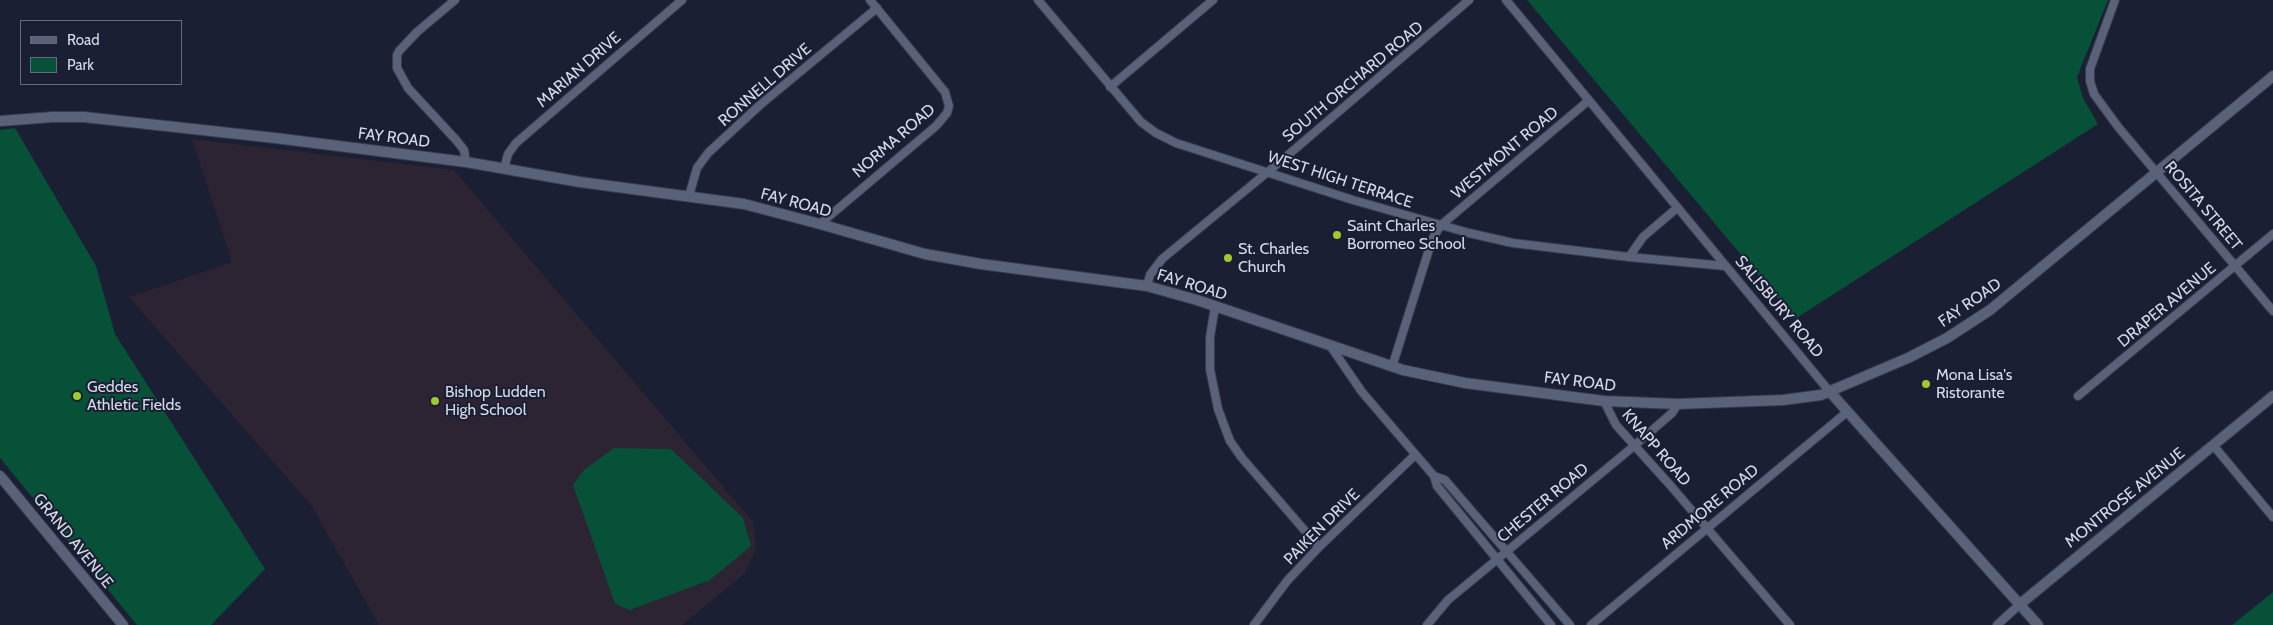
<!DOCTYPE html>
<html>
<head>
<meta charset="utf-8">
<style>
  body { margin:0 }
  #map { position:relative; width:2273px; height:625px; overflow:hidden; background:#1a1f34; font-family:Cabin,sans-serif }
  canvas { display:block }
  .legend { position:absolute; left:20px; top:20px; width:162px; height:65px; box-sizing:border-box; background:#1a1f34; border:1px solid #656a7c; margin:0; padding:6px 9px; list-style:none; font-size:15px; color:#d6dae8 }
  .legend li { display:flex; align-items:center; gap:10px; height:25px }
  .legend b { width:25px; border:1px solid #656a7c }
</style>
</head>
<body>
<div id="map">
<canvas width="2273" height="625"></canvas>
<ul class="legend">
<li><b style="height:6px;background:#5a627a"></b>Road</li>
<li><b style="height:14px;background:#065137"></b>Park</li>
</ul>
</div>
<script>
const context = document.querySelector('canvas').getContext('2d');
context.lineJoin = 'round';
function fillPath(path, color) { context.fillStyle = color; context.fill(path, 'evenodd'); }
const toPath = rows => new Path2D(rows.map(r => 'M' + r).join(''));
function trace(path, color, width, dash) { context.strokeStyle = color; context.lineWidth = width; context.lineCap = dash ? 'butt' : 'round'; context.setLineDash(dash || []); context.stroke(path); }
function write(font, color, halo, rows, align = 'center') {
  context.font = font + ' Cabin,sans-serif'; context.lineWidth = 4; context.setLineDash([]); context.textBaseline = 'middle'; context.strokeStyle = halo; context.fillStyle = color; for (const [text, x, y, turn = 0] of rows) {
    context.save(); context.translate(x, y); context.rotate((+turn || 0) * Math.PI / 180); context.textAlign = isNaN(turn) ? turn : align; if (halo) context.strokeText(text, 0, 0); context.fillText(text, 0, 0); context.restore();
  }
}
fillPath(toPath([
  [192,139,454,170,753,522,756,549,744,574,682,625,379,625,311,505,129,297,232,262]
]), '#2c2433');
fillPath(toPath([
  [1527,0,2108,0,2077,77,2083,98,2098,124,1795,319],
  [15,128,96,266,115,334,265,569,211,625,137,625,0,458,0,130],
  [614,448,671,449,743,518,751,546,710,580,630,610,615,604,573,485,584,470],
  [2273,592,2273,625,2232,625]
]), '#065137');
const minor = toPath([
  [455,0,417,32,399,51,397,55,397,68,408,88,457,141,464,150,466,162],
  [1038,0,1141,122,1156,133,1176,143,1353,200,1469,233,1513,243,1629,257,1725,266],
  [1506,0,1830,392],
  [2115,0,2090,69,2090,81,2094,94,2119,128,2273,311],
  [1110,87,1213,0],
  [504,169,508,154,516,143,682,0],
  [689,196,697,168,708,153,760,105,877,8],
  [820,224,936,126,947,113,949,106,945,92,870,0],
  [1629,257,1643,237,1677,208],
  [1147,286,1150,275,1162,259,1281,161,1469,0],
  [1215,307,1210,337,1210,369,1218,409,1230,441,1242,458,1319,547],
  [1331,347,1362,392,1434,476,1437,486,1551,625],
  [1392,367,1432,240,1440,226,1588,101],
  [2078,396,2273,234],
  [1604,401,1616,425,1670,485,1790,625],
  [2213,445,2273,517],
  [1434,476,1445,480,1570,625],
  [1254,625,1287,581,1319,547,1415,455],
  [1427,625,1448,600,1634,446,1672,413,1678,404],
  [1591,625,1847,412],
  [1997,625,2019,605]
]);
const tertiary = toPath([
  [0,121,53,117,84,117,275,138,466,162,580,182,744,204,820,224,925,254,981,264,1147,286,1197,300,1403,370,1465,383,1604,401,1678,404,1783,400,1821,395,1908,358,1947,338,1990,310,2273,76],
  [1830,392,2038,625],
  [0,476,123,625],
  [2019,605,2273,396]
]);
trace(minor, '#383b4c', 10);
trace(tertiary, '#383b4c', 12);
trace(minor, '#5a627a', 8);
trace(tertiary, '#5a627a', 10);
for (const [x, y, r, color] of [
  [1337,235,5,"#a0c92b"],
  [1228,258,5,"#a0c92b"],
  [1926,384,5,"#a0c92b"],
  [77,396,5,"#a0c92b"],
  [435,401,5,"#a0c92b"]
]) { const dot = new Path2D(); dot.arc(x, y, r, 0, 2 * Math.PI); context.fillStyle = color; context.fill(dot); trace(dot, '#1a1f34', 2); }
write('16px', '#d6dae8', '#1a1f34', [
  ["MARIAN DRIVE",579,70,-41],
  ["SOUTH ORCHARD ROAD",1353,82,-40],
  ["RONNELL DRIVE",765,85,-41],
  ["FAY ROAD",394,138,7],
  ["NORMA ROAD",894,141,-41],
  ["WESTMONT ROAD",1505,153,-40],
  ["WEST HIGH TERRACE",1340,180,18],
  ["FAY ROAD",796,203,15],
  ["ROSITA STREET",2203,206,50],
  ["FAY ROAD",1192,285,17],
  ["FAY ROAD",1970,303,-35],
  ["DRAPER AVENUE",2167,305,-40],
  ["SALISBURY ROAD",1779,307,50],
  ["FAY ROAD",1580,382,7],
  ["KNAPP ROAD",1656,448,49],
  ["MONTROSE AVENUE",2125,498,-39],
  ["CHESTER ROAD",1543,503,-40],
  ["ARDMORE ROAD",1710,507,-40],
  ["PAIKEN DRIVE",1322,527,-45],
  ["GRAND AVENUE",73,541,51]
]);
write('16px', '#d6dae8', '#1a1f34', [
  ["Saint Charles",1347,226],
  ["Borromeo School",1347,244],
  ["St. Charles",1238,249],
  ["Church",1238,267],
  ["Mona Lisa's",1936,375],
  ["Ristorante",1936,393],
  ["Geddes",87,387],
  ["Athletic Fields",87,405],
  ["Bishop Ludden",445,392],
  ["High School",445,410]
], 'left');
</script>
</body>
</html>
